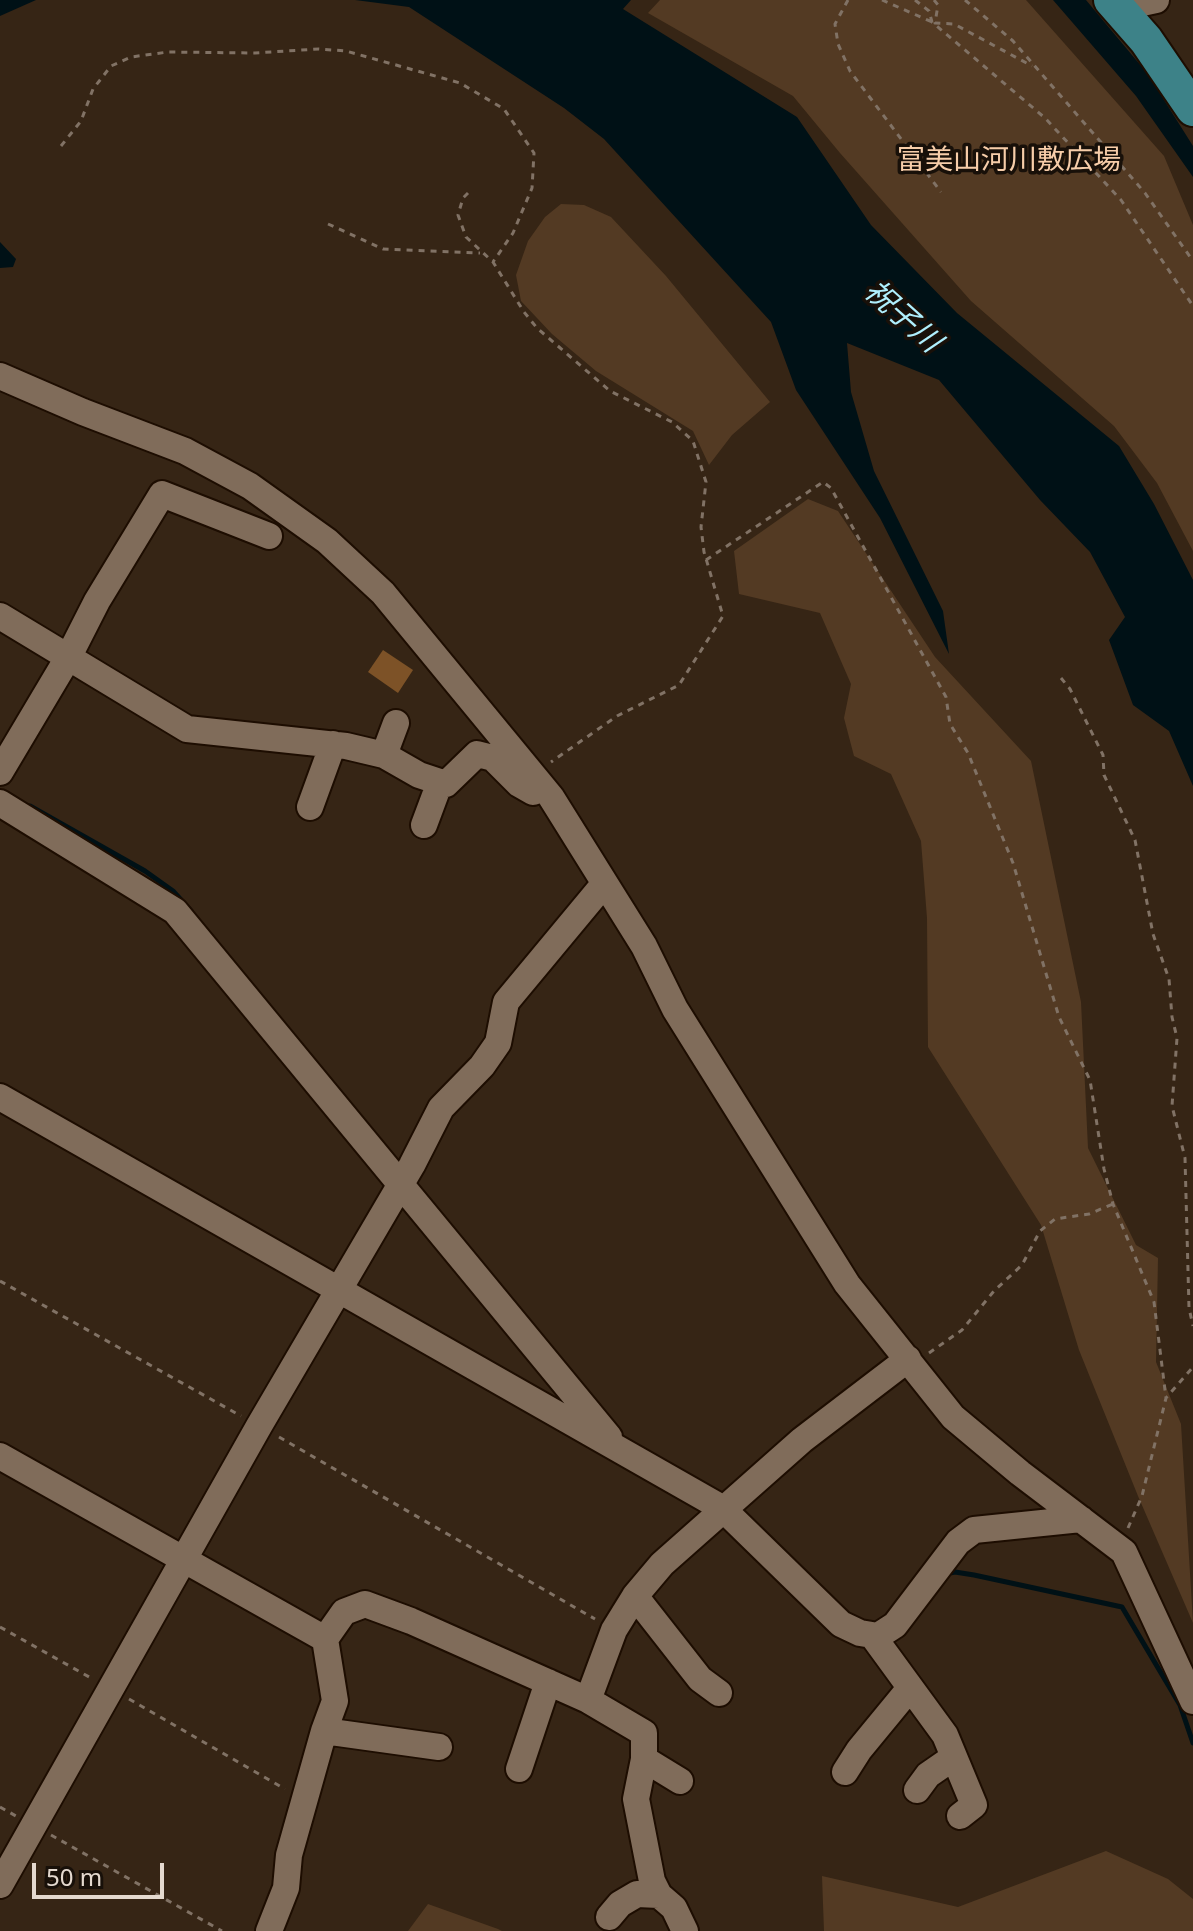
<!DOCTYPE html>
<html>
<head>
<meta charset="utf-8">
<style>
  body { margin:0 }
  #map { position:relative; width:1193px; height:1931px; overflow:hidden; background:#362515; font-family:"Noto Sans",sans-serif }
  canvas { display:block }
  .scale { position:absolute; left:32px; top:1863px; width:132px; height:36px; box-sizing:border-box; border:4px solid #e4d9cf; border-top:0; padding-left:10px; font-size:24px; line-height:28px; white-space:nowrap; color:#e4d9cf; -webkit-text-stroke:6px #181009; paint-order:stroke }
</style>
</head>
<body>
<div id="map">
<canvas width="1193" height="1931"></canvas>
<div class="scale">50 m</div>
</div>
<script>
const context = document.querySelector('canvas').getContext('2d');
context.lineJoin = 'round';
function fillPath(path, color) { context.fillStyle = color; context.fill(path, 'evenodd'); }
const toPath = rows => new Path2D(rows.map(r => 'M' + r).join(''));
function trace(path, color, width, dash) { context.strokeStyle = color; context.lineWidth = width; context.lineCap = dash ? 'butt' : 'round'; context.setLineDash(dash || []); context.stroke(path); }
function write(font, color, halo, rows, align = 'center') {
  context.font = font + ' "Noto Sans","Noto Sans JP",sans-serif'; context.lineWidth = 7; context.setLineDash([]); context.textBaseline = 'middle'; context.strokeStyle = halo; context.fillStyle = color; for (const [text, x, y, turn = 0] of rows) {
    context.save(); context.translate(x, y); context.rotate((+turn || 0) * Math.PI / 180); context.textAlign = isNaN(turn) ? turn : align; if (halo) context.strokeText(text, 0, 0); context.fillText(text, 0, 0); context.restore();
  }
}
fillPath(toPath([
  [660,0,1026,0,1164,156,1193,225,1193,551,1157,483,1114,426,971,301,840,153,793,96,648,13],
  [561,204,584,205,611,217,666,276,770,402,732,435,709,465,693,431,596,371,552,334,521,301,516,275,528,241,545,217],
  [808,499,838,511,935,657,1031,761,1081,1002,1088,1148,1136,1245,1158,1258,1156,1362,1181,1424,1193,1623,1138,1496,1079,1350,1041,1225,928,1047,927,918,921,841,891,774,854,756,844,718,851,684,820,613,739,594,734,551],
  [1106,1851,1168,1879,1193,1899,1193,1931,824,1931,822,1876,958,1907],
  [428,1904,498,1929,502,1931,408,1931]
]), '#533a23');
fillPath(toPath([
  [0,0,36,0,0,16],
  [355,0,631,0,623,9,797,117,871,225,957,313,1119,446,1154,504,1193,580,1193,786,1169,731,1133,705,1109,640,1125,617,1090,552,1040,500,939,380,847,343,851,392,874,471,943,611,949,654,880,518,796,390,771,322,604,139,564,108,409,7],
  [1053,0,1086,0,1147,73,1193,146,1193,177,1136,96],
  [0,242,16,259,13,267,0,268]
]), '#001116');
trace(toPath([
  [30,806,145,871,173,891,191,911],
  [945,1574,955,1572,974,1575,1122,1607,1180,1705,1193,1743]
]), '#001116', 5);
fillPath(toPath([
  [383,650,413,670,398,693,368,672]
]), '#7d5227');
const minor = toPath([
  [1119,8,1156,0],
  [0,376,83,412,185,451,250,486,327,541,383,593,551,797,644,946,675,1009,847,1284,953,1417,1020,1473,1124,1552,1193,1701],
  [0,616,187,729,346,746,384,755,419,775,446,784,477,754,493,758,519,784,533,792],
  [384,755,396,723],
  [0,772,69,656,97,601,162,494,269,536],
  [0,803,175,911,609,1437],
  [310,807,333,744],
  [424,825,440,782],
  [0,1097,722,1508,841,1624,860,1633,878,1636,895,1625,958,1542,974,1530,1081,1519],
  [0,1456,325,1639],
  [635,1596,700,1679,719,1693],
  [872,1635,945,1735,974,1805,960,1816],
  [588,1700,644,1733,644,1759,636,1799,652,1881,659,1895,674,1908,685,1931],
  [324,1731,439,1747],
  [644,1759,680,1781],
  [519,1769,548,1682],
  [845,1772,859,1750,910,1688],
  [917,1790,928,1775,954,1757],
  [0,1885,259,1426,412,1165,441,1108,482,1066,498,1043,506,1002,604,884],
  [609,1917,620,1904,637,1894,659,1895],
  [269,1931,286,1888,289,1855,324,1731,335,1701,325,1639,344,1612,365,1604,411,1621,588,1700,614,1630,635,1596,662,1564,802,1440,908,1359]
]);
const major = toPath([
  [1111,0,1146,40,1193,109]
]);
trace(minor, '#1d0d01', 30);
trace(major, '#1d0d01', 38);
trace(toPath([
  [848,0,835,24,838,44,850,71,941,192],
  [882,0,932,22],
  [915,0,929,11,932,22,1045,118,1121,200,1193,306],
  [934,0,938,5,935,23,954,24,1032,66],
  [965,0,1013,41,1145,193,1193,261],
  [61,146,81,121,93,89,111,66,131,57,168,52,255,53,319,49,346,51,460,83,504,109,534,153,532,188,513,233,493,262],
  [468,193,463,198,458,215,466,237,493,262,524,312,537,328,610,391,672,422,693,441,706,482,701,527,704,552,723,616,679,685,617,716,551,762],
  [328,224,383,249,480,253],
  [706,560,823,482,831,488,946,697,950,724,968,753,1013,863,1059,1017,1090,1080,1104,1169,1113,1204,1154,1302,1166,1398],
  [1061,678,1070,689,1103,755,1104,775,1135,840,1153,934,1169,979,1172,1017,1177,1038,1172,1106,1185,1158,1189,1308,1193,1326],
  [0,1281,241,1416],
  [929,1353,962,1330,994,1291,1022,1265,1040,1231,1055,1219,1089,1214,1113,1204],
  [279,1437,595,1619],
  [1128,1528,1142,1496,1166,1398,1193,1367],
  [0,1627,91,1678],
  [129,1699,285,1789],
  [0,1807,16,1816],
  [51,1835,222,1931]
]), '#817265', 3, [6, 6]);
trace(minor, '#806c5a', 26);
trace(major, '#3d8288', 34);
write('28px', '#f7cda9', '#181009', [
  ["富美山河川敷広場",1009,161]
]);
write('italic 30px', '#afeffd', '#181009', [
  ["祝子川",902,317,42]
]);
</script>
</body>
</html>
